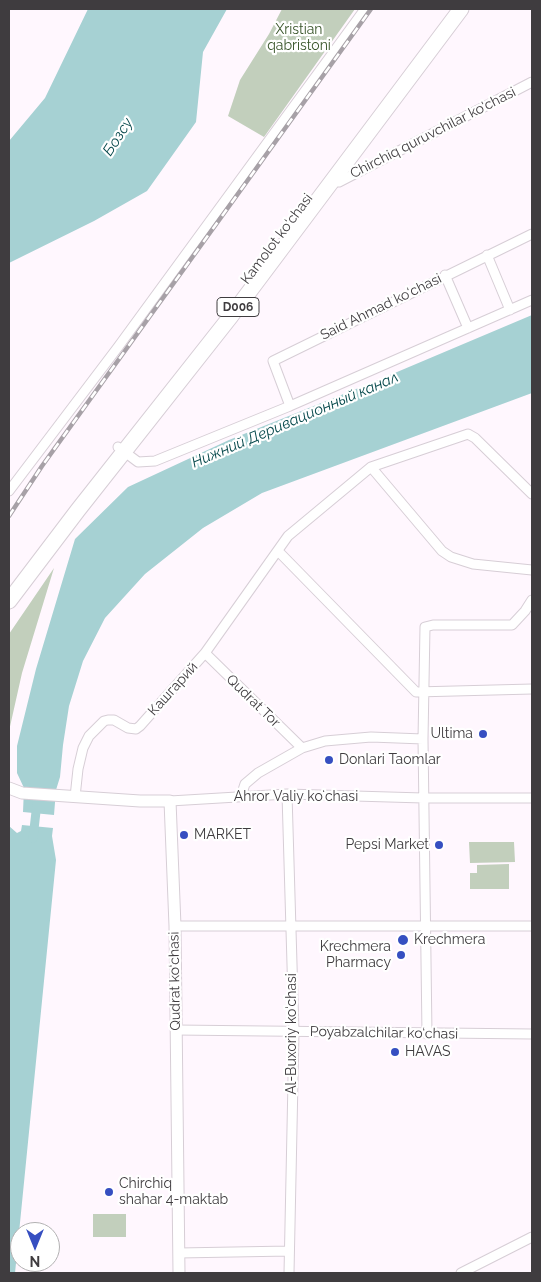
<!DOCTYPE html>
<html>
<head>
<meta charset="utf-8">
<style>
  body { margin:0 }
  #map { position:relative; width:541px; height:1282px; overflow:hidden; background:#fff7fe; font-family:Raleway,sans-serif }
  canvas { display:block }
  .frame { position:absolute; inset:0; border:10px solid #3f3c3f; pointer-events:none }
  .north { position:absolute; left:10px; top:1222px; width:50px; height:50px; box-sizing:border-box; background:#fff; border:1px solid #b2b1b2; border-radius:50%; rotate:180deg; font-size:14px; font-weight:700; line-height:20px; text-align:center; color:#3f3c3f }
  .north::after { content:''; display:block; margin:auto; width:18px; height:22px; background:#364fc1; clip-path:polygon(50% 0,100% 100%,50% 72%,0 100%) }
</style>
</head>
<body>
<div id="map">
<canvas width="541" height="1282"></canvas>
<div class="frame"></div>
<div class="north">N</div>
</div>
<script>
const context = document.querySelector('canvas').getContext('2d');
context.lineJoin = 'round';
function fillPath(path, color) { context.fillStyle = color; context.fill(path, 'evenodd'); }
const toPath = rows => new Path2D(rows.map(r => 'M' + r).join(''));
function trace(path, color, width, dash) { context.strokeStyle = color; context.lineWidth = width; context.lineCap = dash ? 'butt' : 'round'; context.setLineDash(dash || []); context.stroke(path); }
function write(font, color, halo, rows, align = 'center') {
  context.font = font + ' Raleway,sans-serif'; context.lineWidth = 4.5; context.setLineDash([]); context.textBaseline = 'middle'; context.strokeStyle = halo; context.fillStyle = color; for (const [text, x, y, turn = 0] of rows) {
    context.save(); context.translate(x, y); context.rotate((+turn || 0) * Math.PI / 180); context.textAlign = isNaN(turn) ? turn : align; if (halo) context.strokeText(text, 0, 0); context.fillText(text, 0, 0); context.restore();
  }
}
fillPath(toPath([
  [282,9,355,9,264,137,228,116,240,80,269,34],
  [54,568,22,673,9,731,9,634],
  [469,842,514,842,515,862,470,863],
  [509,864,509,889,470,889,470,873,477,873,477,865],
  [93,1214,126,1214,126,1237,93,1237]
]), '#c2cfbc');
fillPath(toPath([
  [88,9,227,9,203,52,196,122,147,191,94,221,9,263,9,141,45,98],
  [532,315,532,393,262,493,203,528,145,574,105,618,83,661,69,706,63,745,60,777,56,790,54,815,23,812,24,788,17,773,17,746,36,669,75,539,128,487,229,440,371,383],
  [22,825,53,828,52,836,56,860,15,1273,9,1273,9,826,17,833,21,831]
]), '#a6d1d3');
trace(toPath([
  [33,838,37,803]
]), '#a6d1d3', 9);
const minor = toPath([
  [333,181,339,182,532,82],
  [487,255,510,310],
  [445,275,468,328],
  [290,406,273,361,532,234],
  [118,447,138,462,155,461,290,406,532,300],
  [371,467,442,551,451,557,473,564,532,570],
  [9,491,118,347,365,9],
  [278,551,416,692,532,689],
  [205,653,302,748],
  [287,794,294,1032,289,1273],
  [241,796,245,784,258,773,302,748,325,741,371,737,423,739],
  [75,797,78,769,83,748,89,736,104,721,108,720,114,720,128,728,136,729,140,726,205,653,288,536,371,467,468,434,475,438,532,494],
  [170,801,287,794,423,798,532,798],
  [175,926,532,926],
  [176,1030,532,1034],
  [427,1034,423,739,425,627,433,625,512,625,525,611,532,600],
  [179,1253,289,1251],
  [461,1273,532,1237]
]);
const tertiary = toPath([
  [9,788,22,793,140,801,170,801,175,926,179,1273]
]);
const primary = toPath([
  [9,601,78,510,231,316,461,9]
]);
trace(minor, '#d7ced6', 11);
trace(tertiary, '#d7ced6', 13);
trace(primary, '#d7ced6', 17);
trace(minor, '#fff', 9);
trace(tertiary, '#fff', 11);
trace(primary, '#fff', 15);
const rail = toPath([
  [9,516,42,466,371,9]
]);
trace(rail, '#a7a1a7', 4.5);
trace(rail, '#fff', 2.5, [8]);
for (const [x, y, r, color] of [
  [483,734,5,"#364fc1"],
  [329,760,5,"#364fc1"],
  [184,835,5,"#364fc1"],
  [439,845,5,"#364fc1"],
  [403,940,6,"#364fc1"],
  [401,955,5,"#364fc1"],
  [395,1052,5,"#364fc1"],
  [109,1192,5,"#364fc1"]
]) { const dot = new Path2D(); dot.arc(x, y, r, 0, 2 * Math.PI); context.fillStyle = color; context.fill(dot); trace(dot, '#fff', 2); }
for (const [x, y, w] of [
  [238,307,42]
]) { const box = new Path2D(); box.roundRect(x - w / 2, y - 9.5, w, 19, 4); context.fillStyle = '#fff'; context.fill(box); trace(box, '#3f3c3f', 1); }
write('bold 12px', '#3f3c3f', null, [
  ["D006",238,307]
]);
write('14px', '#385429', '#fff', [
  ["Xristian",299,30],
  ["qabristoni",299,46]
]);
write('14px', '#3f3c3f', '#fff', [
  ["Chirchiq quruvchilar ko'chasi",433,133,-27],
  ["Kamolot ko‘chasi",277,239,-53],
  ["Said Ahmad ko‘chasi",381,307,-26],
  ["Кашгарий",173,689,-48],
  ["Qudrat Tor",253,701,44],
  ["Ahror Valiy koʻchasi",296,797],
  ["Qudrat ko‘chasi",175,981,-91],
  ["Poyabzalchilar ko‘chasi",384,1033,1],
  ["Al-Buxoriy ko‘chasi",292,1034,-90]
]);
write('14px', '#3f3c3f', '#fff', [
  ["Ultima",473,734,"right"],
  ["Donlari Taomlar",339,760],
  ["MARKET",194,835],
  ["Pepsi Market",429,845,"right"],
  ["Krechmera",414,940],
  ["Krechmera",391,947,"right"],
  ["Pharmacy",391,963,"right"],
  ["HAVAS",405,1052],
  ["Chirchiq",119,1184],
  ["shahar 4-maktab",119,1200]
], 'left');
write('italic 15px', '#05484b', '#fff', [
  ["Бозсу",118,137,-57],
  ["Нижний Деривационный канал",295,420,-23]
]);
</script>
</body>
</html>
